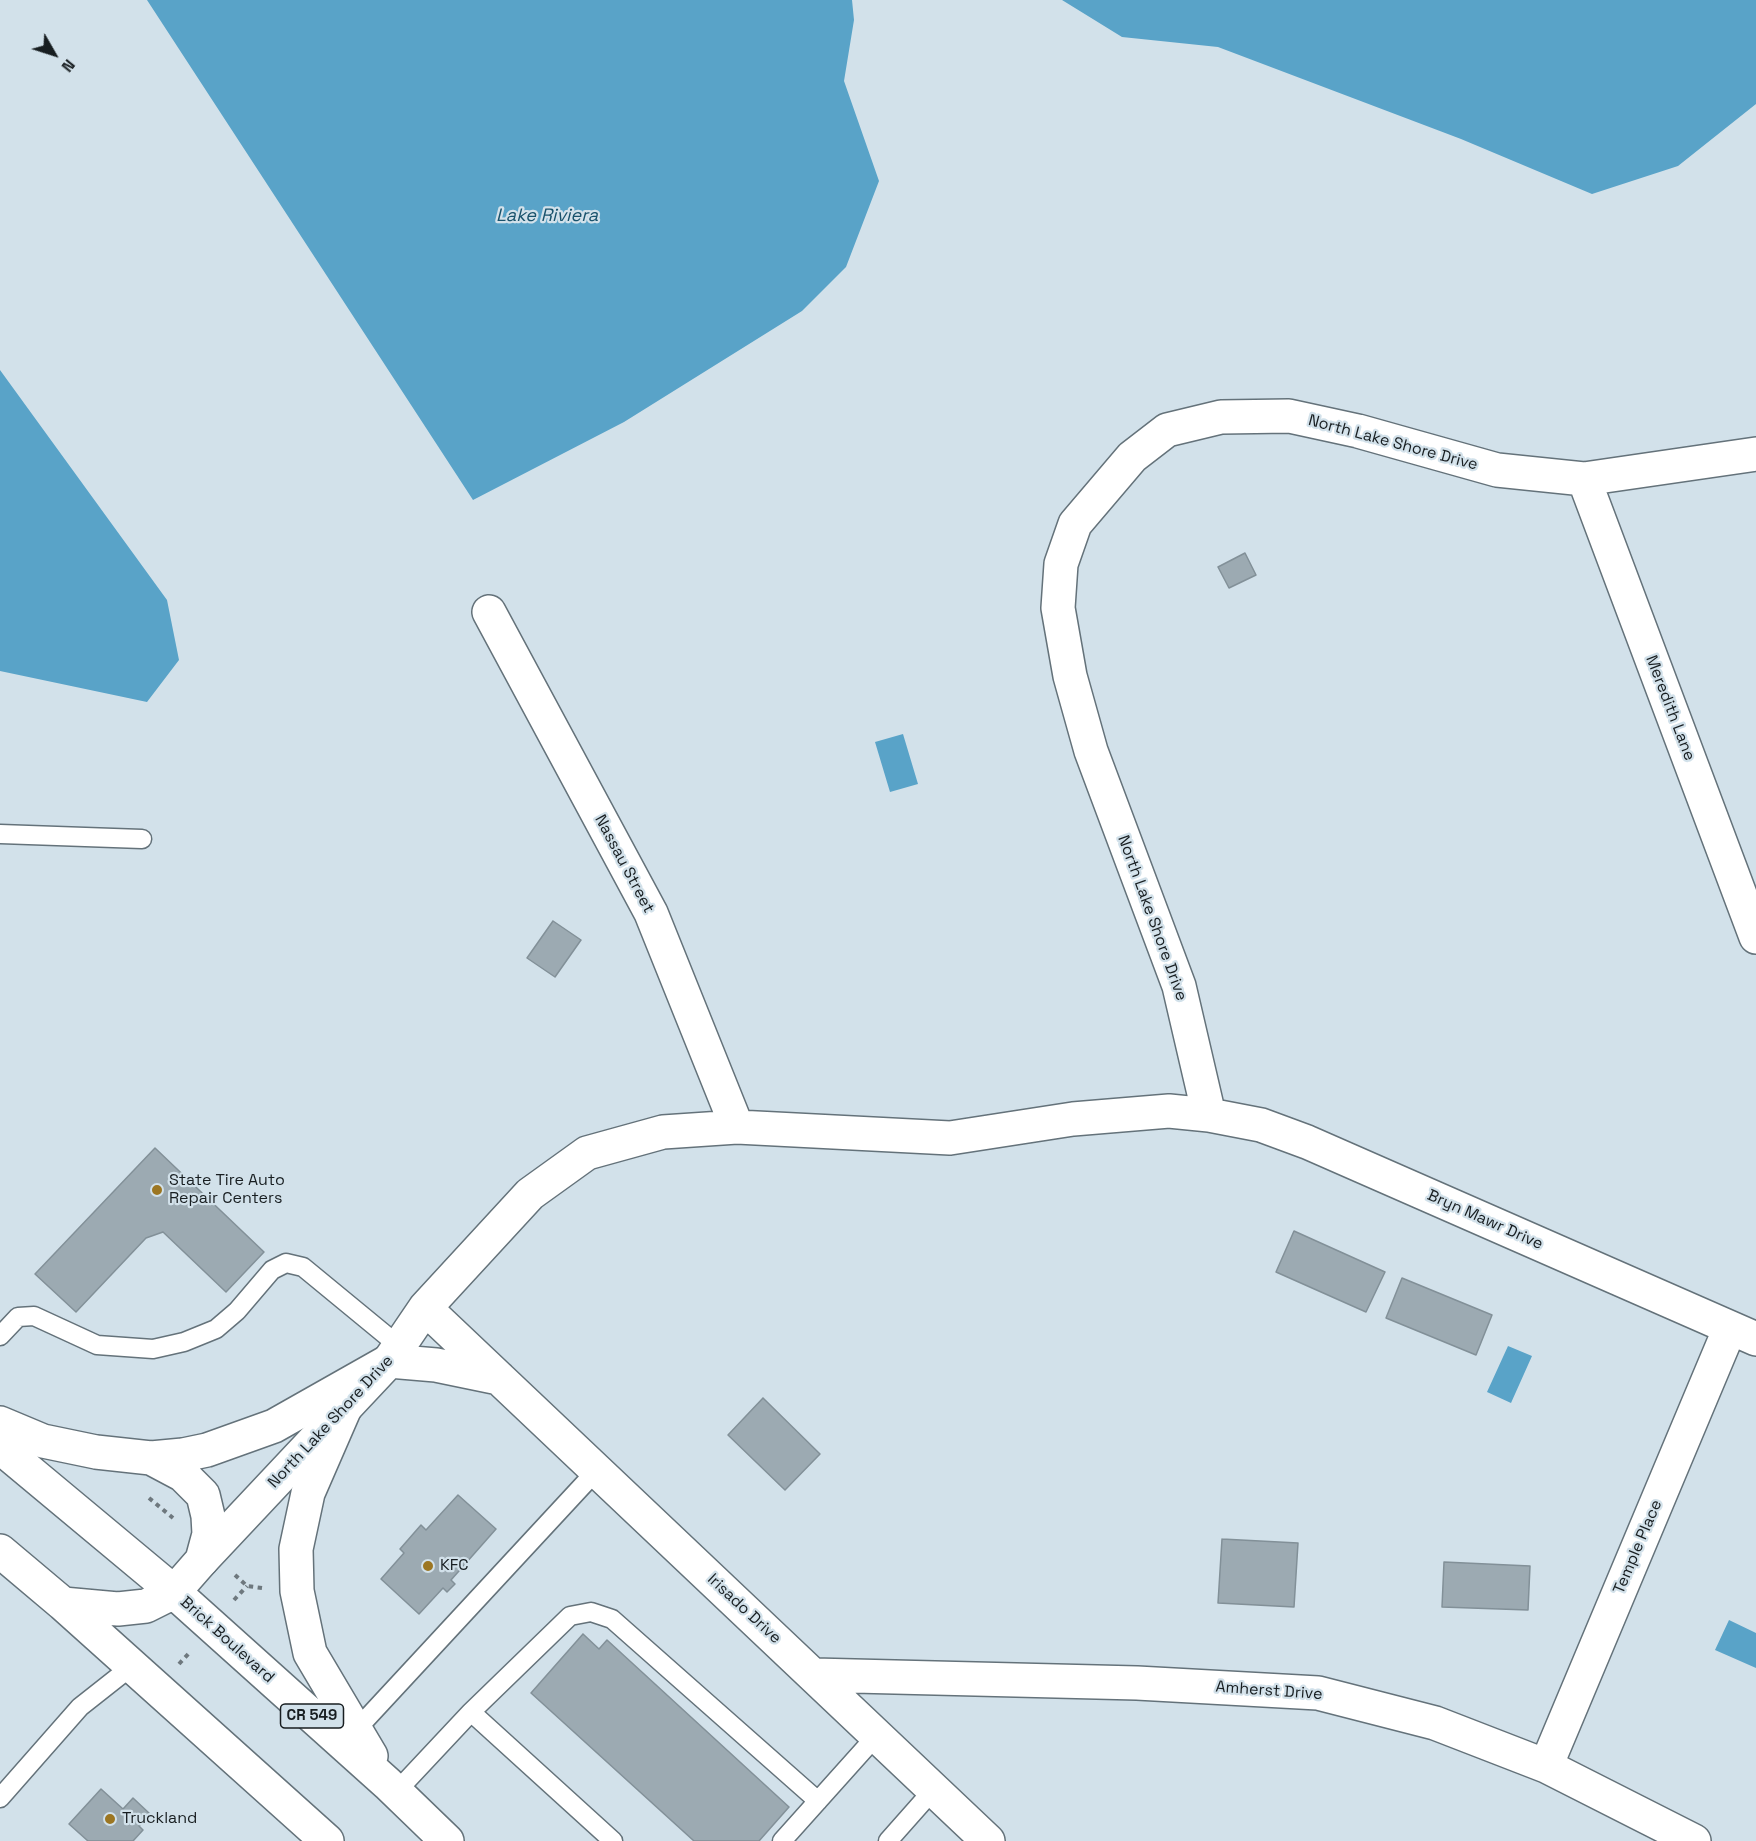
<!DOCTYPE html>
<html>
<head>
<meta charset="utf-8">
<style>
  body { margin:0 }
  #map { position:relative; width:1756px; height:1841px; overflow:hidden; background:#d2e1ea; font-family:"Space Grotesk",sans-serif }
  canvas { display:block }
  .north { position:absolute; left:24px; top:24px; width:60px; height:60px; -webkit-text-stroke:4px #d2e1ea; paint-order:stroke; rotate:129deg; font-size:16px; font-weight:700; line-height:24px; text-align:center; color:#181e21 }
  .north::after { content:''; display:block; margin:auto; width:21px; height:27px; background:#181e21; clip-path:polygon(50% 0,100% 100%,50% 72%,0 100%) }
</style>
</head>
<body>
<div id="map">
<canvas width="1756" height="1841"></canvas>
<div class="north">N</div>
</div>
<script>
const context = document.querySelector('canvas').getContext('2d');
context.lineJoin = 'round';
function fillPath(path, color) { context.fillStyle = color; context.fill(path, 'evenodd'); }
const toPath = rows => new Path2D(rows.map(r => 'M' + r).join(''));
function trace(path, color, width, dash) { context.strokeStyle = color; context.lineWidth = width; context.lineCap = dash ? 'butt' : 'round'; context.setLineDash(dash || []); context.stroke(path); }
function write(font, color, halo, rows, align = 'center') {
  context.font = font + ' "Space Grotesk",sans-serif'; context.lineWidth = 4.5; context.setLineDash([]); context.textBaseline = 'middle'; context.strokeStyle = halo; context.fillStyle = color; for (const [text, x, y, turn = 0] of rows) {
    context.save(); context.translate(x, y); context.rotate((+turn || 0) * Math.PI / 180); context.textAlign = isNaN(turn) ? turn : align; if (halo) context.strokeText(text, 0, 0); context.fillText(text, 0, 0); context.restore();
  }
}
fillPath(toPath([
  [147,0,852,0,854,20,844,81,879,181,846,267,802,311,624,422,473,500],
  [1062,0,1756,0,1756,104,1678,166,1592,194,1461,139,1218,47,1122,37],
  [0,370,167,600,179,660,147,702,0,671],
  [903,734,918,784,890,792,875,742],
  [1508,1346,1532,1356,1511,1403,1487,1392],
  [1729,1620,1756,1633,1756,1668,1715,1650]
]), '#59a3c8');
const building = toPath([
  [1245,553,1256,575,1229,588,1218,567,1245,553],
  [553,921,581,940,555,977,527,958,553,921],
  [155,1148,264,1252,226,1292,163,1232,146,1238,76,1312,35,1274,155,1148],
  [1294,1231,1385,1272,1366,1312,1276,1272,1294,1231],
  [1402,1278,1492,1315,1476,1355,1386,1318,1402,1278],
  [763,1398,820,1454,785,1490,728,1435,763,1398],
  [458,1495,496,1529,451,1580,455,1584,447,1592,443,1588,419,1614,381,1579,404,1553,400,1549,421,1525,426,1530,458,1495],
  [1222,1539,1298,1543,1294,1607,1218,1603,1222,1539],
  [1444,1562,1530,1566,1528,1610,1442,1607,1444,1562],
  [583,1634,599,1649,607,1640,789,1807,759,1841,694,1841,531,1693,583,1634],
  [101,1789,123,1809,133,1798,150,1814,139,1826,143,1830,133,1841,88,1841,69,1824,101,1789]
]);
fillPath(building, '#9caab2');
trace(building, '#829098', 1.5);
const lane = toPath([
  [0,834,142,839],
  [0,1336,18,1317,34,1316,97,1345,153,1349,184,1342,216,1329,237,1311,272,1270,286,1263,303,1267,399,1346],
  [471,1712,570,1616,591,1612,612,1619,818,1801],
  [356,1730,597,1470],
  [396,1792,471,1712,613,1841],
  [0,1798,80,1707,132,1666],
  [782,1841,877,1735],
  [888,1841,934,1789]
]);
const street = toPath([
  [1584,479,1756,937],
  [489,612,651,913,737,1127],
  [1209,1115,1179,986,1091,751,1070,676,1058,608,1061,564,1075,524,1132,457,1167,430,1221,417,1289,416,1358,431,1497,470,1584,479,1756,454],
  [425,1308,988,1841],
  [389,1361,436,1365,499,1378],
  [202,1560,389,1361,425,1308,530,1194,587,1153,663,1132,737,1127,950,1138,1073,1119,1169,1111,1209,1115,1261,1125,1307,1142,1756,1339],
  [814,1675,1137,1683,1318,1693,1435,1723,1546,1766,1694,1841],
  [1546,1766,1730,1328]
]);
const primary = toPath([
  [345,1408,308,1493,296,1549,297,1591,310,1653,371,1756],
  [0,1423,43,1441,96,1452,151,1458,183,1455,207,1450,274,1426,389,1361],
  [0,1447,174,1592,388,1784,447,1841],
  [0,1551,63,1604,327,1841],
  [63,1604,118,1609,146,1606,174,1592,202,1560,209,1534,208,1516,203,1495,183,1475,151,1458]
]);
trace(lane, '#64727a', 21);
trace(street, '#64727a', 36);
trace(primary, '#64727a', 36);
trace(toPath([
  [149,1498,173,1518],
  [235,1575,247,1586,262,1588],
  [234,1600,247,1586],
  [179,1664,190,1652]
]), '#6e787e', 4, [4.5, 4.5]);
trace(lane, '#fff', 18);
trace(street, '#fff', 33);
trace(primary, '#fff', 33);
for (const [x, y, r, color] of [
  [157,1190,6,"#9c7622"],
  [428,1566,6,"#9c7622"],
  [110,1819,6,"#9c7622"]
]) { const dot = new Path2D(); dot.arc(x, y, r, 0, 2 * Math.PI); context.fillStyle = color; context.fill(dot); trace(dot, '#d2e1ea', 2); }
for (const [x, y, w] of [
  [312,1716,63]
]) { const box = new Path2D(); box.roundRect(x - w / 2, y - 12, w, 24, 4.5); context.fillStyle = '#d2e1ea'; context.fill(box); trace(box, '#181e21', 1.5); }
write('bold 15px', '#181e21', null, [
  ["CR 549",312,1716]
]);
write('16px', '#181e21', '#d2e1ea', [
  ["North Lake Shore Drive",1393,443,15],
  ["Meredith Lane",1670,708,69],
  ["Nassau Street",624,864,62],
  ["North Lake Shore Drive",1152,918,70],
  ["Bryn Mawr Drive",1485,1220,24],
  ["North Lake Shore Drive",331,1422,-47],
  ["Temple Place",1638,1547,-67],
  ["Irisado Drive",744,1609,43],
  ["Brick Boulevard",227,1640,42],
  ["Amherst Drive",1269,1691,4]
]);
write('16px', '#181e21', '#d2e1ea', [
  ["State Tire Auto",169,1181],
  ["Repair Centers",169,1199],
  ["KFC",440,1566],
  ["Truckland",122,1819]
], 'left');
write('italic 18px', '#18526c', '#d2e1ea', [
  ["Lake Riviera",547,216]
]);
</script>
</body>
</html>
